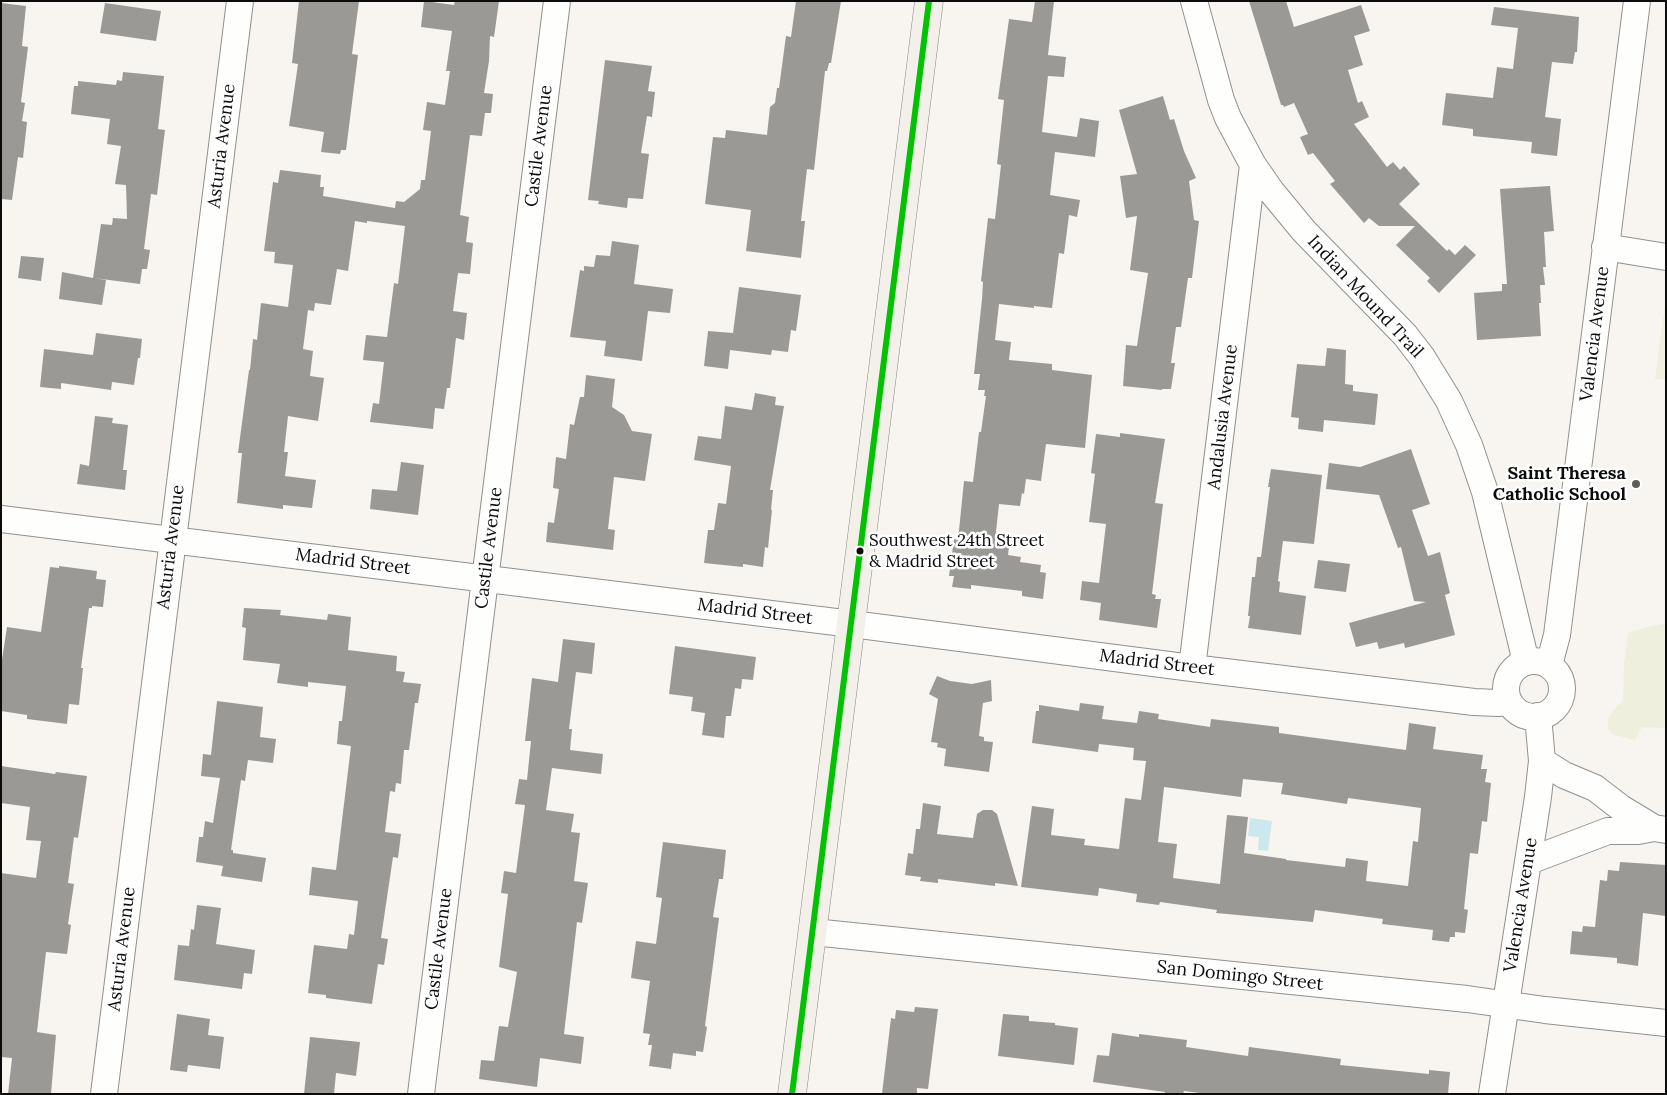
<!DOCTYPE html>
<html>
<head>
<meta charset="utf-8">
<style>
  body { margin:0 }
  #map { position:relative; width:1667px; height:1095px; overflow:hidden; background:#f8f5f0; font-family:Lora,serif }
  canvas { display:block }
  .frame { position:absolute; inset:0; border:2px solid #0b0b0b; pointer-events:none }
</style>
</head>
<body>
<div id="map">
<canvas width="1667" height="1095"></canvas>
<div class="frame"></div>
</div>
<script>
const context = document.querySelector('canvas').getContext('2d');
context.lineJoin = 'round';
function fillPath(path, color) { context.fillStyle = color; context.fill(path, 'evenodd'); }
const toPath = rows => new Path2D(rows.map(r => 'M' + r).join(''));
function trace(path, color, width, dash) { context.strokeStyle = color; context.lineWidth = width; context.lineCap = dash ? 'butt' : 'round'; context.setLineDash(dash || []); context.stroke(path); }
function write(font, color, halo, rows, align = 'center') {
  context.font = font + ' Lora,serif'; context.lineWidth = 5; context.setLineDash([]); context.textBaseline = 'middle'; context.strokeStyle = halo; context.fillStyle = color; for (const [text, x, y, turn = 0] of rows) {
    context.save(); context.translate(x, y); context.rotate((+turn || 0) * Math.PI / 180); context.textAlign = isNaN(turn) ? turn : align; if (halo) context.strokeText(text, 0, 0); context.fillText(text, 0, 0); context.restore();
  }
}
fillPath(toPath([
  [1666,296,1666,380,1655,379],
  [1666,624,1666,728,1642,727,1635,740,1613,735,1608,728,1608,719,1612,712,1623,700,1624,664,1628,633,1651,626]
]), '#eeefdc');
fillPath(toPath([
  [1250,818,1272,821,1268,851,1258,850,1259,837,1248,836]
]), '#cae8ee');
fillPath(toPath([
  [299,1,359,1,352,54,358,55,346,150,341,150,340,154,321,152,324,132,289,126,298,64,292,63],
  [424,1,454,5,455,1,499,1,494,37,490,36,489,61,484,93,493,94,491,113,485,113,482,136,470,135,460,215,469,217,466,242,473,243,470,274,458,273,453,311,467,313,464,340,456,338,450,388,447,388,444,409,435,408,433,429,370,422,373,403,379,404,384,362,363,360,366,335,387,337,394,283,398,284,405,226,367,221,367,223,355,221,348,271,337,269,331,305,315,303,314,311,308,310,303,349,313,351,310,376,324,378,318,421,288,416,284,452,288,452,285,476,316,480,312,508,283,505,283,509,237,503,242,453,238,453,249,370,250,370,253,339,257,340,261,303,288,307,293,265,274,263,275,252,264,251,273,182,278,183,280,170,321,175,320,187,324,187,323,196,395,208,396,201,404,202,420,189,421,180,425,180,431,131,423,130,427,102,445,105,450,71,446,71,452,31,421,27],
  [796,1,841,1,831,63,829,63,827,71,825,71,814,170,807,169,801,221,805,221,801,258,746,251,751,210,705,204,713,137,725,138,726,130,767,135,770,107,775,103,777,88,779,88,786,36,791,37],
  [1035,1,1054,1,1048,55,1066,57,1064,77,1048,76,1042,132,1077,137,1080,118,1099,121,1095,157,1055,152,1050,195,1080,200,1077,217,1069,215,1064,254,1059,253,1052,308,1034,306,1034,308,999,304,995,340,1011,342,1009,360,1052,364,1052,370,1092,375,1085,448,1046,444,1041,481,1026,479,1024,494,1022,493,1020,506,999,504,995,541,1002,542,1002,546,1009,547,1008,555,1021,557,1020,562,1041,565,1040,572,1046,573,1043,599,1022,596,1022,591,971,585,971,589,952,587,954,576,949,576,954,539,958,540,964,481,973,482,979,432,981,432,986,396,984,396,985,390,978,390,980,374,974,374,982,299,983,282,981,281,988,218,995,219,1001,165,997,164,1004,100,998,99,1009,19,1032,22],
  [1249,1,1286,1,1294,27,1361,5,1370,31,1354,36,1363,65,1348,70,1358,103,1362,101,1369,117,1354,124,1387,167,1393,162,1400,170,1404,166,1420,184,1399,204,1447,251,1449,249,1455,255,1465,245,1476,255,1439,293,1427,281,1430,278,1396,245,1415,226,1379,226,1369,218,1364,223,1330,184,1335,181,1313,153,1308,155,1300,137,1308,134,1294,103,1284,107,1283,105,1281,105],
  [1,3,26,6,22,46,28,47,21,102,25,103,22,121,27,122,23,158,18,157,12,200,1,199],
  [105,3,161,11,156,41,100,33],
  [1494,7,1579,17,1577,52,1575,52,1573,64,1552,62,1545,117,1561,119,1557,156,1531,153,1532,142,1473,136,1473,129,1442,125,1446,93,1493,98,1497,67,1513,69,1518,28,1491,25],
  [605,60,652,66,648,91,655,92,652,117,647,116,641,153,649,154,643,199,628,198,627,208,598,204,599,201,588,200],
  [123,72,164,76,158,129,165,130,157,195,151,194,144,249,150,250,147,269,142,269,140,284,94,278,106,280,102,305,59,299,62,272,93,278,101,224,112,225,113,218,127,219,126,185,115,184,121,146,107,144,110,119,71,114,74,86,78,86,78,81,116,85,117,80,122,81],
  [1163,96,1170,120,1174,119,1184,151,1196,178,1189,181,1194,220,1199,221,1192,278,1188,278,1181,327,1176,327,1171,363,1175,363,1171,389,1162,389,1162,390,1123,386,1126,345,1137,346,1148,273,1130,270,1137,216,1126,218,1120,176,1137,174,1119,110],
  [1550,186,1554,231,1544,232,1546,267,1543,267,1545,285,1540,285,1541,303,1539,303,1541,336,1477,340,1474,293,1502,291,1502,284,1507,284,1500,189],
  [612,241,639,245,634,284,673,289,670,313,648,311,642,361,604,356,606,341,570,337,580,270,584,271,584,266,594,267,596,255,610,256],
  [21,256,44,258,41,281,18,278],
  [739,287,801,295,796,331,791,330,788,352,772,350,771,355,730,350,728,369,704,366,708,331,733,333],
  [96,333,142,339,140,358,138,358,134,385,112,382,111,390,61,383,61,389,40,387,44,349,93,355],
  [1327,348,1346,350,1345,384,1353,385,1353,391,1378,394,1375,425,1324,420,1323,432,1298,429,1299,418,1291,417,1297,364,1325,366],
  [586,375,615,379,612,407,624,415,632,431,652,434,645,481,614,477,608,529,615,530,613,550,546,542,548,522,554,523,559,489,553,488,556,457,566,459,570,424,574,425,580,397,584,397],
  [755,393,776,397,775,405,784,406,770,490,773,490,771,510,772,510,768,548,765,547,763,567,743,564,743,567,704,563,708,530,714,530,718,503,726,504,731,466,694,460,698,436,721,439,725,406,752,410],
  [95,416,113,418,112,423,128,425,123,470,127,470,125,490,77,484,80,464,89,466],
  [1120,433,1165,439,1155,503,1163,504,1152,594,1156,595,1155,599,1161,599,1157,628,1099,620,1101,603,1080,600,1082,581,1099,583,1106,524,1089,522,1095,474,1091,473,1096,434,1120,437],
  [1411,449,1430,504,1412,510,1428,556,1440,552,1450,593,1445,595,1455,635,1405,648,1404,643,1379,649,1377,642,1356,647,1349,623,1426,602,1414,601,1401,547,1398,548,1379,495,1326,489,1329,463,1360,467],
  [401,462,424,465,418,515,370,509,372,489,397,491],
  [1271,469,1322,475,1314,544,1283,541,1278,581,1280,582,1279,592,1306,596,1301,635,1248,628,1250,616,1248,616,1252,577,1255,577,1257,557,1261,557,1270,487,1268,487],
  [1318,560,1350,564,1346,592,1314,588],
  [59,566,97,571,96,579,106,580,103,607,92,606,92,608,89,608,81,668,83,668,79,705,69,704,67,724,27,719,27,715,1,711,1,666,7,627,41,632,50,567,59,568],
  [244,608,281,610,280,615,327,620,328,614,351,617,348,650,397,656,396,671,405,672,403,682,421,684,418,703,415,703,409,750,404,750,401,784,396,783,395,792,390,791,385,832,401,834,398,858,393,857,381,938,388,939,384,965,378,964,372,1004,326,998,326,995,308,993,314,945,347,949,349,934,354,935,358,901,309,895,312,867,336,870,351,746,337,744,339,721,342,721,346,686,308,682,308,687,277,683,280,664,243,660,246,628,242,627],
  [563,639,595,643,592,674,576,672,569,729,572,729,570,750,603,754,601,774,552,768,546,810,574,814,571,832,580,833,574,881,588,883,582,923,577,922,564,1034,584,1037,581,1064,540,1058,537,1087,479,1079,481,1060,494,1061,499,1026,508,1027,517,972,499,967,508,894,501,893,504,871,516,873,525,805,515,804,519,779,527,780,531,741,525,741,532,678,558,682],
  [675,646,756,657,753,680,742,679,741,689,735,688,731,716,726,716,724,738,702,735,705,713,691,711,693,697,669,694],
  [937,676,950,681,972,684,991,680,992,701,983,703,979,736,984,737,984,741,993,742,989,772,944,766,946,749,937,747,938,743,931,742,938,699,929,694],
  [217,701,263,707,260,737,276,739,273,763,248,760,245,781,241,780,231,850,233,850,233,853,266,858,262,882,221,876,223,866,196,862,199,837,203,837,205,821,213,823,220,778,201,776,203,754,211,755],
  [1080,703,1104,706,1102,719,1137,723,1139,711,1159,714,1158,719,1210,727,1211,719,1279,727,1279,733,1406,750,1409,723,1436,727,1433,749,1483,755,1481,769,1487,769,1485,782,1491,783,1487,822,1482,821,1478,854,1470,853,1464,909,1468,910,1465,933,1455,932,1455,937,1450,937,1449,942,1432,940,1433,930,1382,924,1383,919,1315,910,1313,922,1216,913,1217,910,1160,902,1159,905,1136,902,1137,894,1099,888,1098,896,1021,887,1032,806,1054,809,1051,835,1085,839,1084,845,1119,849,1125,798,1141,800,1146,761,1133,760,1134,748,1099,744,1098,752,1032,743,1036,711,1039,711,1039,705,1079,711],
  [1243,779,1283,783,1281,794,1347,804,1348,798,1421,808,1418,842,1413,841,1408,886,1366,881,1368,861,1346,858,1345,867,1286,860,1286,859,1244,853,1248,817,1227,815,1220,884,1173,878,1177,844,1158,842,1164,787,1241,797],
  [1,766,55,774,56,772,87,776,78,838,74,837,68,883,74,884,68,924,71,925,67,954,46,952,41,996,37,1032,56,1035,51,1094,8,1094,12,1058,1,1057,1,873,36,878,41,841,26,840,30,807,1,803],
  [923,803,941,806,937,834,973,838,977,814,983,810,992,810,997,814,1018,886,995,883,995,886,938,879,938,883,920,881,921,877,905,875,908,853,913,854,916,829,920,829],
  [663,842,726,850,723,879,719,879,713,917,719,918,705,1026,707,1027,703,1052,696,1051,696,1056,673,1053,671,1069,649,1066,652,1045,648,1045,650,1034,643,1033,650,981,631,978,636,941,656,944,662,898,656,897],
  [1620,862,1666,865,1666,916,1643,913,1638,966,1617,963,1617,958,1570,954,1572,931,1582,932,1583,926,1595,927,1600,880,1607,881,1608,870,1619,871],
  [197,905,221,908,216,944,255,950,252,974,244,973,242,989,174,980,178,945,189,946,191,929,194,930],
  [915,1007,938,1009,928,1089,917,1088,917,1094,882,1094,891,1018,895,1019,896,1010,914,1012],
  [177,1014,210,1019,208,1035,224,1037,220,1069,188,1065,187,1072,170,1070],
  [1003,1014,1029,1016,1029,1021,1055,1023,1055,1025,1078,1028,1074,1065,998,1056],
  [1112,1033,1139,1037,1139,1034,1187,1040,1186,1047,1248,1056,1249,1047,1341,1059,1340,1065,1429,1074,1429,1070,1450,1072,1448,1094,1208,1094,1184,1091,1183,1094,1164,1094,1165,1092,1093,1082,1097,1055,1109,1056],
  [310,1037,360,1042,356,1076,336,1073,334,1094,304,1094]
]), '#9b9996');
const street = toPath([
  [1194,1,1221,100,1228,118,1253,165,1271,191,1304,231,1405,335,1422,357,1449,401,1469,445,1485,492,1526,662],
  [1605,247,1666,257],
  [1,519,852,624,1192,668,1474,702,1498,703,1509,702],
  '1506 689a28 28 0 1 1 56 0a28 28 0 1 1-56 0Z',
  [1549,665,1557,635,1637,1],
  [1192,668,1253,165],
  [1542,761,1564,775,1595,788,1621,808,1654,828],
  [1529,861,1608,831,1638,831,1654,828,1666,830],
  [813,932,1467,999,1545,1010,1666,1023],
  [104,1094,240,1],
  [421,1094,557,1],
  [1492,1094,1538,797,1542,761,1538,716]
]);
const secondary = toPath([
  [792,1094,929,1]
]);
trace(street, '#92908e', 28);
trace(secondary, '#888785', 29);
trace(street, '#fefefd', 26);
trace(secondary, '#f3f0e9', 28);
trace(toPath([
  [792,1094,929,1]
]), '#03c203', 6);
for (const [x, y, r, color] of [
  [1636,484,5,"#5e5d5b"],
  [860,551,4.5,"#0b0b0b"]
]) { const dot = new Path2D(); dot.arc(x, y, r, 0, 2 * Math.PI); context.fillStyle = color; context.fill(dot); trace(dot, '#fff', 2); }
write('17px', '#0b0b0b', '#fff', [
  ["Southwest 24th Street",869,541],
  ["& Madrid Street",869,562]
], 'left');
write('18px', '#0b0b0b', '#fff', [
  ["Asturia Avenue",222,146,-83],
  ["Castile Avenue",539,146,-83],
  ["Indian Mound Trail",1365,297,47],
  ["Valencia Avenue",1595,334,-83],
  ["Andalusia Avenue",1223,417,-83],
  ["Asturia Avenue",171,547,-83],
  ["Castile Avenue",489,548,-83],
  ["Madrid Street",353,562,7],
  ["Madrid Street",755,612,7],
  ["Madrid Street",1157,663,7],
  ["Valencia Avenue",1521,905,-81],
  ["Asturia Avenue",122,949,-83],
  ["Castile Avenue",439,949,-83],
  ["San Domingo Street",1240,976,6]
]);
write('bold 18px', '#0b0b0b', '#fff', [
  ["Saint Theresa",1626,474],
  ["Catholic School",1626,495]
], 'right');
</script>
</body>
</html>
